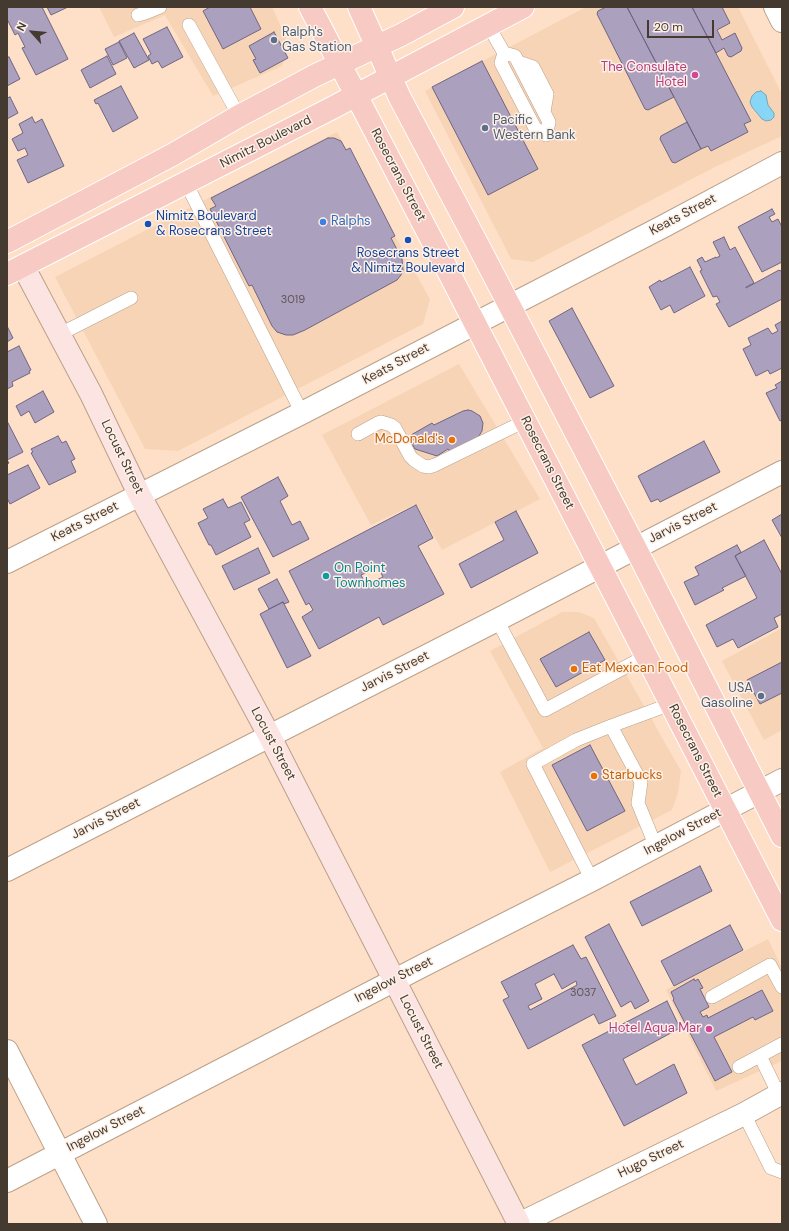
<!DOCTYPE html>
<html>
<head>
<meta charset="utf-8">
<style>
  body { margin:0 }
  #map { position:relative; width:789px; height:1231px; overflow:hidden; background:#fde0c7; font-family:"DM Sans",sans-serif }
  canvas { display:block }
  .frame { position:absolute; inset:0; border:8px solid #453a30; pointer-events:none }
  .north { position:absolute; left:12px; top:12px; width:40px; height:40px; -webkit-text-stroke:3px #fdf1e7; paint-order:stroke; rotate:297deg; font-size:11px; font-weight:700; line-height:16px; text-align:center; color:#453a30 }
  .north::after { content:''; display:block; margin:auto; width:14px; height:18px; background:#453a30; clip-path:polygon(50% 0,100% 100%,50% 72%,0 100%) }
  .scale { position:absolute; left:647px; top:20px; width:67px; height:18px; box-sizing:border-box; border:2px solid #453a30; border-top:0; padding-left:5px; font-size:12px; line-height:14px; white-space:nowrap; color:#453a30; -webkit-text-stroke:3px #fdf1e7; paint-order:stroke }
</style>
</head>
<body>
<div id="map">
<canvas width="789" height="1231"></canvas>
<div class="frame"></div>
<div class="north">N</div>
<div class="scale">20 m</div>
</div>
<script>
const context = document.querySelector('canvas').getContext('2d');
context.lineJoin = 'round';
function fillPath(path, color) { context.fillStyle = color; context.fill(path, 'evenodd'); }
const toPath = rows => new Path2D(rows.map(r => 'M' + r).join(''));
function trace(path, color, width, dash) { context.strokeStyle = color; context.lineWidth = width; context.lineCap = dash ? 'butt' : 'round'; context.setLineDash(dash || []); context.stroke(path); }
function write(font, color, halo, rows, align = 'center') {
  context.font = font + ' "DM Sans",sans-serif'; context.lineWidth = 3; context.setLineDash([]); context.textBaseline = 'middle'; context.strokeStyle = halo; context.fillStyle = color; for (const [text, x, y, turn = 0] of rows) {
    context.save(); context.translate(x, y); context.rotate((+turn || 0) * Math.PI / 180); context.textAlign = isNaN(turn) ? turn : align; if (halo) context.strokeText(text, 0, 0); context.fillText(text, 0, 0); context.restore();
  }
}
fillPath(toPath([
  [99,7,272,7,290,47,282,66,213,96,165,15,114,37],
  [586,7,738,7,782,94,782,136,713,168,533,262,511,259,425,91],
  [337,132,430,299,423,324,178,451,145,449,55,277],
  [459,364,540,499,442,550,416,504,371,525,322,435],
  [562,612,579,612,594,618,681,771,678,793,672,810,550,872,500,772,543,748,490,651],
  [782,628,782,730,764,740,722,661],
  [768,939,782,968,782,1061,716,1091,666,990]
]), '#f7d4b6');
const water = toPath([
  [761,91,766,95,768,105,774,113,774,117,771,120,766,121,762,119,752,107,750,102,752,96,756,92,761,91]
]);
fillPath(water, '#88d6f6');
trace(water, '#74a7bb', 1);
const building = toPath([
  [7,7,42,7,68,59,36,75,22,48,25,47,18,33,15,35,7,19,7,7],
  [47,7,68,7,51,15,47,7],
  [210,7,250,7,261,29,223,49,203,11,210,7],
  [606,7,627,7,674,97,648,110,645,109,597,14,598,11,606,7],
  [627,7,692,7,751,121,744,124,748,132,711,151,708,146,701,149,627,7],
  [692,7,722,7,730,23,717,30,722,40,735,33,742,48,741,51,731,57,728,56,724,48,716,53,692,7],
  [167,27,183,57,162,68,158,61,152,64,148,56,151,54,143,39,167,27],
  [274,32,288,58,260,73,253,60,256,59,249,46,274,32],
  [134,33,149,60,134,68,119,41,134,33],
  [119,42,127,58,113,65,105,49,119,42],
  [107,56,116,74,90,88,81,70,107,56],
  [9,57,20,79,7,86,7,58,9,57],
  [482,61,538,169,488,195,432,87,482,61],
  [121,86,138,118,113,132,98,103,96,104,94,100,121,86],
  [10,97,18,113,7,119,7,98,10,97],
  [32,117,35,123,42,119,64,166,28,183,17,160,28,155,25,148,18,151,12,139,23,133,19,124,32,117],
  [687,122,701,149,675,163,672,162,660,139,661,136,687,122],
  [328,138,334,138,341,141,346,150,350,148,395,236,391,238,402,259,403,270,401,275,397,280,305,330,293,335,286,335,277,332,272,326,252,285,249,286,210,209,216,206,211,198,328,138],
  [772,209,775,214,769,217,772,222,778,219,782,227,782,262,762,272,738,227,772,209],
  [724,237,730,250,735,247,754,283,746,287,746,288,779,270,780,271,782,270,782,299,729,327,716,304,720,302,717,296,713,297,700,271,702,270,697,260,702,257,705,262,716,257,716,258,720,256,713,242,724,237],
  [690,267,705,296,674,313,670,305,661,310,649,287,660,280,661,282,690,267],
  [572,308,614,386,590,398,549,321,572,308],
  [782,321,782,368,770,374,768,370,756,376,743,349,751,345,748,338,768,328,772,334,778,331,775,325,782,321],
  [7,326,13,338,7,342,7,326],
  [19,346,31,370,29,371,30,373,12,382,13,386,7,389,7,352,19,346],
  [782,381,782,420,780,421,766,393,777,388,775,385,782,381],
  [43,391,54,412,35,423,29,411,21,416,16,406,43,391],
  [468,410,472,411,480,416,483,423,482,431,477,439,451,453,448,449,437,456,415,449,412,444,415,442,411,435,432,423,434,425,463,411,468,410],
  [7,421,23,452,7,460,9,463,7,464,7,421],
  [58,436,62,443,66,441,75,459,71,461,76,472,49,485,31,453,33,452,31,449,58,436],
  [704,441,720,472,660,502,658,499,651,502,638,476,704,441],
  [28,465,40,488,10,504,7,498,7,475,28,465],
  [278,477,288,496,280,501,292,525,300,521,309,539,273,557,241,497,278,477],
  [223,499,228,508,241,502,250,520,244,523,251,537,216,555,211,545,209,545,198,523,208,518,203,509,223,499],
  [416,505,433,538,418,546,444,594,383,625,379,617,319,649,302,617,313,610,309,603,306,605,289,571,416,505],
  [378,567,383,577,366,585,361,575,378,567],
  [516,511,538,553,471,588,459,564,504,540,495,522,516,511],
  [782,514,782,538,772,520,782,514],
  [764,540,782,574,782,614,774,618,778,627,738,648,733,639,717,647,706,625,757,598,735,556,764,540],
  [737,545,741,552,735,556,746,576,722,588,724,590,695,605,684,582,699,575,695,567,737,545],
  [258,548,270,573,234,590,222,566,258,548],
  [277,579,289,602,284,604,283,602,269,609,258,589,277,579],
  [283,602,311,656,287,668,260,614,283,602],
  [589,632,605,660,556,687,540,659,589,632],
  [782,662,782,693,760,704,747,680,782,662],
  [590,745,625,811,587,831,552,765,590,745],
  [700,866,712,891,642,926,630,902,700,866],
  [609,924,649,1001,635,1009,631,1001,621,1007,585,937,609,924],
  [730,925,743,950,674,986,661,961,730,925],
  [573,945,581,959,586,957,616,1016,599,1024,594,1014,528,1049,503,1000,509,997,501,982,573,945],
  [554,974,562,989,576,981,577,985,530,1010,528,1006,542,999,535,984,554,974],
  [694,979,695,981,698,979,703,988,700,989,709,1007,700,1012,703,1017,707,1015,708,1018,762,990,773,1011,755,1020,753,1017,714,1037,732,1072,715,1081,673,1000,674,999,671,992,694,979],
  [667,1001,680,1028,623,1059,636,1085,674,1064,687,1093,624,1126,582,1045,667,1001]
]);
fillPath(building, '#aca0bf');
trace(building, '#706581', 1);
const lane = toPath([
  [138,15,145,13,160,7],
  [189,25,239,116],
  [488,25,504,53,515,56,549,122,546,135,535,128,501,63,504,53],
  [518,62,533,67,547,94,544,112],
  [186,183,302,413],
  [60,334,131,298],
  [358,434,378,423,381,422,391,425,395,428,410,456,414,460,423,466,429,467,435,465,525,421],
  [497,620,545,710,646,656],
  [656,847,638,803,641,782,611,726,671,704],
  [592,880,533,764,576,740,611,726],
  [712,997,770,965,782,987],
  [760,1056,779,1095],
  [739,1067,782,1044],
  [744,1114,771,1168,782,1172]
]);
const street = toPath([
  [775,7,782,21],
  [7,562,302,413,664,226,782,163],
  [7,870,497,620,782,472],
  [7,1051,96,1224],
  [7,1181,424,965,592,880,782,780],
  [519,1224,744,1114,782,1093]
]);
const secondary = toPath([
  [23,266,91,394,139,494,269,735,519,1224]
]);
const primary = toPath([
  [310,7,447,269,782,920],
  [359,7,400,98,478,245,635,547,782,836],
  [7,242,172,155,239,116,316,75,401,35,453,7],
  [7,274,332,108,523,7]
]);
trace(lane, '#bba088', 14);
trace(street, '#bba088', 24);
trace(secondary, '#bba088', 24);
trace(primary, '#fff', 24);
trace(lane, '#fff', 13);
trace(street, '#fff', 22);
trace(secondary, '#fbe4e2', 22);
trace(primary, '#f7cac4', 22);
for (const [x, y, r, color] of [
  [274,40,4,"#5c6f8a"],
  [695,75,4,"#d1479c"],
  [485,128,4,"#5c6f8a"],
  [323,222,4,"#3f7fe0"],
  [148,224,4,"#1a4fb4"],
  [408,240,4,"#1a4fb4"],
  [452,440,4,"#e8710a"],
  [326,576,4,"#0f9aa8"],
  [574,669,4,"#e8710a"],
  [761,696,4,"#5c6f8a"],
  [594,776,4,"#e8710a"],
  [709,1029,4,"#d1479c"]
]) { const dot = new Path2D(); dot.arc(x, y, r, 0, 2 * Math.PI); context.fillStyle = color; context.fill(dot); trace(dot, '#fdf1e7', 1.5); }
write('11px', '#5f5454', null, [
  ["3019",293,300],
  ["3037",583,993]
]);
write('13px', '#4e5e75', '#fdf1e7', [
  ["Ralph's",282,33],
  ["Gas Station",282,48],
  ["Pacific",493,121],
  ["Western Bank",493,136],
  ["USA",753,689,"right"],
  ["Gasoline",753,704,"right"]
], 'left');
write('13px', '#b23c85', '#fdf1e7', [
  ["The Consulate",687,68],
  ["Hotel",687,83],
  ["Hotel Aqua Mar",701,1029]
], 'right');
write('13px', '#453a30', '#fdf1e7', [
  ["Nimitz Boulevard",266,142,-27],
  ["Rosecrans Street",398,175,62],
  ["Keats Street",683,215,-28],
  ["Keats Street",396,364,-28],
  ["Locust Street",122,457,64],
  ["Rosecrans Street",547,463,63],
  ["Keats Street",85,522,-27],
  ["Jarvis Street",683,523,-27],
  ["Jarvis Street",395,672,-27],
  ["Locust Street",273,744,62],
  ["Rosecrans Street",695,751,63],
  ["Jarvis Street",106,819,-27],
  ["Ingelow Street",683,832,-28],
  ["Ingelow Street",394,980,-27],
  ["Locust Street",421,1032,63],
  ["Ingelow Street",106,1129,-27],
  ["Hugo Street",651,1159,-26]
]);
write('13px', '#164399', '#fdf1e7', [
  ["Nimitz Boulevard",156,217],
  ["& Rosecrans Street",156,232],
  ["Rosecrans Street",408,254,"center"],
  ["& Nimitz Boulevard",408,269,"center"]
], 'left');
write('13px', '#366cbe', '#fdf1e7', [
  ["Ralphs",331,222]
], 'left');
write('13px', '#c56008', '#fdf1e7', [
  ["McDonald's",444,440,"right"],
  ["Eat Mexican Food",582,669],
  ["Starbucks",602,776]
], 'left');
write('13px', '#0d838f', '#fdf1e7', [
  ["On Point",334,569],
  ["Townhomes",334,584]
], 'left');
</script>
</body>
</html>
